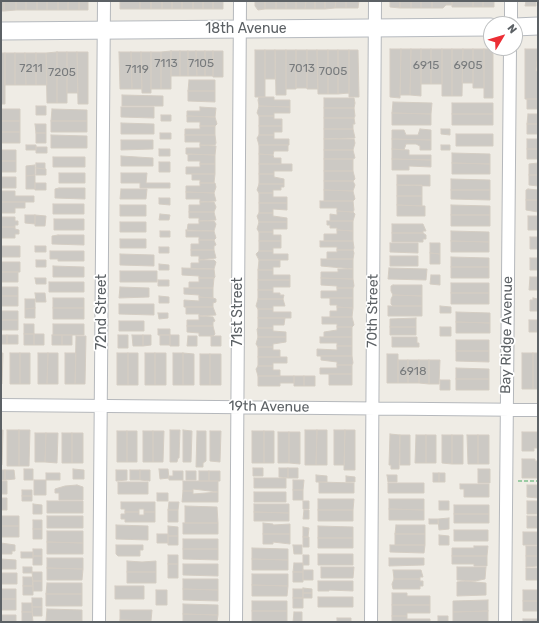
<!DOCTYPE html>
<html>
<head>
<meta charset="utf-8">
<style>
  body { margin:0 }
  #map { position:relative; width:539px; height:623px; overflow:hidden; background:#efece5; font-family:Rubik,sans-serif }
  canvas { display:block }
  .frame { position:absolute; inset:0; border:2px solid #5c6165; pointer-events:none }
  .north { position:absolute; left:483px; top:16px; width:40px; height:40px; box-sizing:border-box; background:#fff; border:1px solid #bec0c1; border-radius:50%; rotate:52deg; font-size:11px; font-weight:700; line-height:16px; text-align:center; color:#5c6165 }
  .north::after { content:''; display:block; margin:auto; width:14px; height:18px; background:#ec2e35; clip-path:polygon(50% 0,100% 100%,50% 72%,0 100%) }
</style>
</head>
<body>
<div id="map">
<canvas width="539" height="623"></canvas>
<div class="frame"></div>
<div class="north">N</div>
</div>
<script>
const context = document.querySelector('canvas').getContext('2d');
context.lineJoin = 'round';
function fillPath(path, color) { context.fillStyle = color; context.fill(path, 'evenodd'); }
const toPath = rows => new Path2D(rows.map(r => 'M' + r).join(''));
function trace(path, color, width, dash) { context.strokeStyle = color; context.lineWidth = width; context.lineCap = dash ? 'butt' : 'round'; context.setLineDash(dash || []); context.stroke(path); }
function write(font, color, halo, rows, align = 'center') {
  context.font = font + ' Rubik,sans-serif'; context.lineWidth = 3.5; context.setLineDash([]); context.textBaseline = 'middle'; context.strokeStyle = halo; context.fillStyle = color; for (const [text, x, y, turn = 0] of rows) {
    context.save(); context.translate(x, y); context.rotate((+turn || 0) * Math.PI / 180); context.textAlign = isNaN(turn) ? turn : align; if (halo) context.strokeText(text, 0, 0); context.fillText(text, 0, 0); context.restore();
  }
}
const building = toPath([
  [1,1,4,1,4,11,1,11,1,1],
  [4,1,16,1,16,10,4,11,4,1],
  [16,1,26,1,26,10,16,10,16,1],
  [26,1,37,1,37,10,26,10,26,1],
  [37,1,47,1,47,10,37,10,37,1],
  [47,1,58,1,58,10,47,10,47,1],
  [58,1,68,1,68,10,58,10,58,1],
  [70,1,79,1,79,10,68,10,68,3,70,1],
  [79,1,88,1,88,10,79,10,79,1],
  [120,1,140,1,140,9,120,9,120,1],
  [140,1,151,1,151,9,140,9,140,1],
  [151,1,162,1,162,9,151,9,151,1],
  [162,1,172,1,172,9,162,9,162,1],
  [172,1,182,1,182,9,172,9,172,1],
  [182,1,193,1,193,9,182,9,182,1],
  [193,1,203,1,203,9,193,9,193,1],
  [203,1,213,1,213,9,203,9,203,1],
  [213,1,223,1,223,9,213,9,213,1],
  [255,1,265,1,265,9,258,10,255,6,255,1],
  [265,1,276,1,276,9,265,9,265,1],
  [276,1,286,1,286,9,276,9,276,1],
  [286,1,296,1,296,9,286,9,286,1],
  [296,1,306,1,305,9,296,9,296,1],
  [306,1,315,1,315,9,305,9,306,1],
  [315,1,325,1,325,9,315,9,315,1],
  [325,1,336,1,335,8,325,9,325,1],
  [336,1,346,1,346,8,335,8,336,1],
  [346,1,359,1,358,8,346,8,346,1],
  [390,1,400,1,400,8,390,7,390,1],
  [400,1,411,1,411,8,400,8,400,1],
  [411,1,421,1,421,8,411,8,411,1],
  [421,1,432,1,432,8,421,8,421,1],
  [432,1,452,1,452,5,446,5,443,8,432,8,432,1],
  [452,1,473,1,473,7,452,7,452,1],
  [473,1,483,1,483,7,473,7,473,1],
  [483,1,494,1,494,7,483,7,483,1],
  [526,1,536,1,536,6,525,6,526,1],
  [390,49,401,49,400,98,390,97,390,49],
  [401,49,411,49,410,95,400,95,401,49],
  [411,49,421,49,421,96,410,95,411,49],
  [421,49,431,49,431,84,421,84,421,49],
  [431,49,442,49,442,84,431,84,431,49],
  [442,49,452,49,452,96,442,96,442,49],
  [452,49,463,49,462,96,452,96,452,49],
  [463,49,473,49,473,83,462,83,463,49],
  [473,49,484,49,484,88,473,88,473,49],
  [484,49,493,49,493,98,484,98,484,49],
  [525,49,538,49,536,71,538,71,538,99,525,99,525,49],
  [255,50,265,50,265,97,255,97,255,50],
  [265,50,275,50,275,79,265,79,265,50],
  [275,50,286,50,286,95,276,95,275,50],
  [286,50,296,50,296,89,286,89,286,50],
  [296,50,307,50,307,88,296,88,296,50],
  [307,50,317,50,318,89,307,89,307,50],
  [317,50,328,50,328,94,318,94,317,50],
  [328,50,338,50,338,94,328,94,328,50],
  [338,50,349,50,349,93,338,94,338,50],
  [349,50,358,50,359,97,349,97,349,50],
  [171,51,180,51,180,76,171,76,171,51],
  [171,51,171,89,161,89,161,52,171,51],
  [180,51,188,51,188,76,180,76,180,51],
  [188,51,196,51,197,76,188,76,188,51],
  [196,51,205,51,205,76,197,76,196,51],
  [205,51,213,51,213,76,205,76,205,51],
  [213,51,223,51,223,77,213,77,213,51],
  [57,52,67,52,67,103,57,103,57,52],
  [57,52,57,103,47,103,46,53,57,52],
  [67,52,77,52,78,93,67,93,67,52],
  [77,52,88,52,88,104,78,104,77,52],
  [119,52,131,52,132,89,120,89,119,52],
  [131,52,141,52,142,89,132,89,131,52],
  [141,52,151,52,151,93,142,93,141,52],
  [151,52,161,52,161,89,151,89,151,52],
  [1,53,5,53,5,104,1,104,1,53],
  [5,53,15,53,15,85,5,85,5,53],
  [15,53,25,53,26,85,15,85,15,53],
  [25,53,36,53,36,85,26,85,25,53],
  [36,53,46,53,47,85,36,85,36,53],
  [189,80,215,80,215,91,188,91,189,80],
  [188,91,215,91,215,102,188,101,188,91],
  [122,95,163,96,163,106,122,106,122,95],
  [259,97,274,97,274,100,290,100,290,107,259,106,258,100,259,97],
  [324,98,354,98,355,103,354,108,324,108,324,98],
  [527,99,538,99,538,109,527,109,527,99],
  [393,102,432,103,431,114,392,113,393,102],
  [452,103,493,103,493,114,452,114,452,103],
  [36,106,46,106,46,115,36,115,36,106],
  [259,106,290,107,290,113,274,113,274,116,259,116,257,113,259,106],
  [121,107,154,107,154,118,121,117,121,107],
  [200,107,216,108,215,117,187,116,187,111,200,111,200,107],
  [324,108,354,108,355,116,354,118,324,118,324,108],
  [1,109,20,109,20,121,1,121,1,109],
  [52,109,87,110,87,121,51,121,52,109],
  [392,113,431,114,431,125,392,125,392,113],
  [452,114,493,114,493,125,452,125,452,114],
  [528,114,538,114,538,124,527,124,528,114],
  [161,115,171,115,171,121,161,121,161,115],
  [187,116,215,117,217,124,215,126,200,126,200,122,187,122,187,116],
  [259,116,274,116,274,119,282,119,282,126,259,126,259,116],
  [324,118,354,118,355,124,353,124,353,129,324,129,324,118],
  [1,121,20,121,20,132,1,132,1,121],
  [51,121,87,121,87,132,51,132,51,121],
  [121,123,154,124,154,134,121,134,121,123],
  [35,124,46,124,46,133,36,133,35,124],
  [527,124,538,124,538,134,527,134,527,124],
  [200,126,215,126,215,135,185,135,185,129,200,129,200,126],
  [259,126,282,126,282,132,274,132,274,135,259,135,259,126],
  [324,129,353,129,355,138,324,139,324,129],
  [420,129,431,130,431,140,392,139,392,130,404,130,406,135,418,135,420,129],
  [441,129,450,129,450,135,441,134,441,129],
  [1,132,20,132,20,143,1,143,1,132],
  [36,133,46,133,46,143,36,143,36,133],
  [160,133,171,133,171,139,160,139,160,133],
  [456,134,493,134,493,146,456,146,456,134],
  [51,135,87,136,87,148,51,148,51,135],
  [185,135,215,135,216,143,215,145,200,145,200,142,185,142,185,135],
  [259,135,274,135,274,139,289,139,289,145,259,145,257,138,259,135],
  [324,139,354,139,355,143,353,150,324,150,324,139],
  [392,139,431,140,431,150,420,150,420,146,416,144,406,144,404,150,392,149,392,139],
  [527,139,538,139,538,149,527,149,527,139],
  [121,140,153,140,153,149,121,150,121,140],
  [26,145,36,145,36,150,26,150,26,145],
  [200,145,216,146,215,155,186,154,186,148,200,148,200,145],
  [259,145,288,145,288,151,274,151,273,155,259,154,259,145],
  [441,145,450,145,450,150,441,150,441,145],
  [36,147,47,147,47,153,36,153,36,147],
  [159,149,170,149,170,156,159,156,159,149],
  [392,149,409,150,409,155,431,155,431,160,392,159,392,149],
  [527,149,538,149,538,159,527,159,527,149],
  [1,150,16,150,16,161,1,161,1,150],
  [324,150,353,150,355,158,353,159,324,159,324,150],
  [452,153,490,154,490,164,452,163,452,153],
  [188,154,215,155,215,164,200,164,200,161,188,161,188,154],
  [259,154,273,155,274,158,281,158,281,164,259,164,259,154],
  [121,156,153,158,153,166,121,166,121,156],
  [53,157,85,157,85,167,53,167,53,157],
  [324,159,353,159,353,171,324,171,324,159],
  [392,159,431,160,431,167,409,166,409,170,392,170,392,159],
  [1,161,16,161,16,172,1,172,1,161],
  [159,162,170,162,170,172,159,172,159,162],
  [36,163,45,163,45,169,36,168,36,163],
  [452,163,490,164,490,174,452,174,452,163],
  [538,163,538,175,529,175,529,164,538,163],
  [200,164,215,164,215,174,186,174,186,167,200,167,200,164],
  [259,164,292,164,292,171,274,171,274,174,259,174,259,164],
  [35,165,35,175,26,176,26,166,35,165],
  [36,168,46,169,46,175,36,175,36,168],
  [324,171,353,171,355,179,353,181,324,181,324,171],
  [59,173,85,173,85,183,59,183,59,173],
  [121,173,147,173,146,183,170,183,170,188,140,188,140,183,121,183,121,173],
  [192,174,215,174,214,183,200,183,200,180,192,180,192,174],
  [259,174,274,174,274,177,284,179,284,184,259,184,259,174],
  [35,175,35,189,26,189,26,176,35,175],
  [397,175,430,175,430,186,397,185,397,175],
  [529,175,538,175,538,186,529,185,529,175],
  [1,177,16,177,16,188,1,188,1,177],
  [451,179,490,180,490,190,451,190,451,179],
  [324,181,353,181,355,185,353,191,324,190,324,181],
  [35,183,46,183,46,190,35,190,35,183],
  [200,183,215,183,216,187,214,193,186,192,186,186,200,186,200,183],
  [259,184,284,184,284,187,281,187,281,190,273,190,273,193,259,193,257,190,259,184],
  [397,185,422,185,422,196,397,196,397,185],
  [59,188,85,188,85,199,55,198,55,189,59,188],
  [121,189,147,189,146,199,120,199,121,189],
  [528,189,538,190,538,200,526,200,526,190,528,189],
  [324,190,353,191,355,199,353,201,324,201,324,190],
  [451,190,490,190,490,200,451,199,451,190],
  [1,191,15,191,15,196,34,196,34,202,1,202,1,191],
  [186,192,214,193,216,201,200,202,200,199,186,199,186,192],
  [259,193,273,193,273,197,287,197,287,203,259,203,259,193],
  [397,196,422,196,422,206,397,205,397,196],
  [159,198,170,198,170,205,159,204,159,198],
  [526,200,538,200,538,212,526,210,526,200],
  [320,201,353,201,354,210,353,212,337,211,337,208,320,208,320,201],
  [1,202,25,202,25,208,15,208,15,213,1,213,1,202],
  [200,202,214,202,216,207,214,212,189,212,189,205,200,205,200,202],
  [259,203,287,203,287,210,273,209,273,213,259,213,259,203],
  [53,204,84,204,84,214,53,214,53,204],
  [120,205,146,205,146,216,120,216,120,205],
  [397,205,425,206,425,216,397,216,397,205],
  [451,205,490,206,490,215,451,215,451,205],
  [337,211,353,212,355,214,353,221,330,221,330,214,337,215,337,211],
  [189,212,214,212,216,220,199,221,199,218,189,218,189,212],
  [259,213,273,213,273,216,287,218,287,222,259,222,257,216,259,213],
  [160,214,170,215,169,220,159,220,160,214],
  [25,215,35,215,35,224,25,223,25,215],
  [35,215,46,216,45,226,35,226,35,215],
  [451,215,490,215,490,226,451,226,451,215],
  [528,216,538,216,538,230,528,230,528,216],
  [1,217,15,217,15,221,18,221,18,225,15,225,15,227,1,227,1,217],
  [54,219,84,219,84,230,54,230,54,219],
  [199,221,214,221,216,224,214,231,187,231,188,224,199,224,199,221],
  [327,221,353,221,353,231,337,230,337,228,330,228,330,225,327,225,327,221],
  [120,222,146,222,146,232,120,232,120,222],
  [259,222,287,222,287,229,273,229,273,232,259,232,257,229,259,222],
  [392,224,423,224,426,231,423,231,423,233,392,233,392,224],
  [1,227,15,227,15,229,19,230,19,234,15,234,15,238,1,238,1,227],
  [186,230,214,231,216,238,214,240,199,240,199,237,186,237,186,230],
  [337,230,353,231,353,241,324,241,324,234,337,234,337,230],
  [160,231,170,231,170,237,160,237,160,231],
  [451,231,489,232,489,242,451,241,451,231],
  [259,232,273,232,273,235,281,235,281,241,259,241,259,232],
  [392,233,423,233,426,235,426,239,423,239,423,242,392,242,392,233],
  [58,235,84,235,84,245,52,244,52,236,58,235],
  [530,237,538,237,538,249,530,249,530,237],
  [120,239,146,239,146,248,120,248,120,239],
  [199,240,214,240,216,245,214,246,214,250,191,250,191,244,199,244,199,240],
  [259,241,281,241,281,248,273,248,273,251,259,251,259,241],
  [320,241,353,241,354,248,353,250,337,250,337,247,320,247,320,241],
  [451,241,489,242,489,252,451,252,451,241],
  [390,243,418,243,418,253,390,252,390,243],
  [430,243,440,243,440,254,430,253,430,243],
  [1,246,20,246,20,257,1,257,1,246],
  [35,246,46,246,46,252,35,252,35,246],
  [159,247,169,247,169,253,159,253,159,247],
  [191,250,214,250,216,258,199,260,199,256,191,256,191,250],
  [337,250,353,250,354,253,353,259,327,259,327,252,337,252,337,250],
  [50,251,84,251,84,261,58,261,58,259,50,259,50,251],
  [259,251,273,251,273,254,288,254,288,260,259,260,256,254,259,251],
  [430,253,440,254,440,264,430,264,430,253],
  [120,254,154,255,154,266,120,265,120,254],
  [390,256,418,256,418,266,390,266,390,256],
  [451,257,489,258,489,267,451,267,451,257],
  [530,258,538,258,538,270,530,270,530,258],
  [321,259,353,259,353,269,321,266,321,259],
  [36,260,46,260,46,267,36,267,36,260],
  [199,260,214,260,216,262,214,269,191,269,191,263,199,263,199,260],
  [259,260,280,260,280,267,273,267,273,270,258,270,259,260],
  [1,262,20,262,20,272,1,272,1,262],
  [159,264,169,265,169,270,159,270,159,264],
  [53,266,84,267,84,277,53,277,53,266],
  [451,267,489,267,489,278,451,278,451,267],
  [182,268,214,269,215,277,214,278,199,278,199,276,182,275,182,268],
  [389,268,427,269,426,280,388,279,389,268],
  [338,269,353,269,353,279,321,278,321,272,338,272,338,269],
  [258,270,273,270,273,275,290,275,290,280,258,280,258,270],
  [120,271,157,271,157,282,120,282,120,271],
  [1,272,18,272,18,282,1,282,1,272],
  [431,275,440,275,440,285,430,284,431,275],
  [530,277,538,277,538,290,529,290,530,277],
  [35,278,46,278,46,284,36,284,35,278],
  [199,278,214,278,213,288,189,288,189,282,199,282,199,278],
  [321,278,353,279,354,286,353,288,337,288,337,286,321,285,321,278],
  [158,280,169,280,169,286,158,286,158,280],
  [258,280,290,280,290,287,273,287,273,290,258,290,258,280],
  [49,282,84,282,84,292,49,292,49,282],
  [451,283,489,283,489,293,451,293,451,283],
  [393,285,422,285,422,296,393,295,391,291,391,286,393,285],
  [1,287,18,287,18,296,1,296,1,287],
  [120,287,149,288,149,297,119,298,120,287],
  [184,288,213,288,213,298,199,297,199,295,184,294,184,288],
  [337,288,353,288,353,298,321,298,321,291,337,291,337,288],
  [258,290,273,290,273,293,280,293,280,295,284,295,283,299,258,299,258,290],
  [35,293,45,293,46,302,36,302,35,293],
  [451,293,489,293,489,304,451,304,451,293],
  [393,295,422,296,422,306,393,306,391,304,391,299,393,295],
  [1,296,18,296,18,306,1,306,1,296],
  [159,296,169,297,169,303,159,303,159,296],
  [199,297,213,298,216,299,216,302,213,303,213,307,184,307,184,300,199,301,199,297],
  [53,298,84,298,84,308,53,308,53,298],
  [330,298,353,298,353,308,337,307,337,305,330,305,330,298],
  [533,298,538,299,538,311,530,311,530,300,533,300,533,298],
  [25,299,35,299,35,308,25,309,25,299],
  [258,299,283,299,285,306,273,306,273,309,258,309,256,306,258,299],
  [119,304,154,304,154,315,119,314,119,304],
  [388,306,422,306,422,316,388,316,388,306],
  [440,306,451,307,451,313,440,313,440,306],
  [186,307,213,307,216,315,199,316,199,314,186,314,186,307],
  [337,307,353,308,352,317,330,317,330,311,337,311,337,307],
  [35,308,35,318,25,318,25,309,35,308],
  [53,308,84,308,84,319,53,319,53,308],
  [258,309,273,309,273,312,291,312,291,318,258,318,258,309],
  [1,311,18,311,18,320,1,320,1,311],
  [456,312,490,313,490,323,456,322,456,312],
  [158,313,168,313,168,318,159,319,158,313],
  [199,316,213,317,215,321,213,322,213,326,187,326,187,320,199,320,199,316],
  [322,317,352,317,354,325,352,327,337,327,337,324,322,324,322,317],
  [258,318,285,318,284,325,273,325,273,328,258,328,258,318],
  [416,318,416,327,390,327,390,319,416,318],
  [1,320,18,320,18,330,1,330,1,320],
  [529,320,538,320,538,332,529,332,529,320],
  [119,321,144,321,144,331,119,331,119,321],
  [456,322,490,323,490,333,456,333,456,322],
  [24,324,34,324,34,334,24,334,24,324],
  [53,324,84,324,84,335,53,335,53,324],
  [187,326,213,326,215,334,213,336,199,336,199,333,187,332,187,326],
  [337,327,352,327,352,337,324,337,324,332,337,330,337,327],
  [390,327,416,327,416,335,390,335,390,327],
  [440,327,451,327,451,336,440,336,440,327],
  [258,328,273,328,273,331,286,332,286,337,258,337,257,329,258,328],
  [158,329,170,329,170,335,158,335,158,329],
  [24,334,34,334,34,345,24,345,24,334],
  [34,334,44,334,44,345,34,345,34,334],
  [1,335,7,335,7,344,1,344,1,335],
  [7,335,18,335,18,344,7,344,7,335],
  [52,335,62,335,62,345,52,345,52,335],
  [62,335,72,335,72,345,62,345,62,335],
  [118,335,128,335,128,348,118,348,118,335],
  [132,335,143,335,143,346,133,346,132,335],
  [143,335,151,335,151,345,143,346,143,335],
  [160,335,170,335,170,345,160,345,160,335],
  [170,335,179,335,179,346,170,346,170,335],
  [76,336,86,336,85,384,75,384,76,336],
  [188,336,197,336,197,346,187,346,188,336],
  [211,336,221,336,221,346,211,346,211,336],
  [258,337,286,337,286,342,273,344,273,347,258,347,256,344,258,337],
  [320,337,352,337,352,346,337,346,337,343,320,343,320,337],
  [392,337,417,337,417,343,419,343,419,347,392,347,392,337],
  [456,340,489,340,489,351,456,351,456,340],
  [337,346,352,346,352,356,317,356,317,349,337,350,337,346],
  [258,347,273,347,273,350,280,350,280,357,258,357,258,347],
  [456,351,489,351,489,362,456,361,456,351],
  [1,353,3,353,2,384,1,384,1,353],
  [10,353,20,353,20,384,10,384,10,353],
  [20,353,30,353,30,384,20,384,20,353],
  [38,353,48,353,47,384,38,384,38,353],
  [48,353,58,353,58,384,47,384,48,353],
  [65,353,76,353,75,384,65,384,65,353],
  [117,353,128,353,128,385,117,385,117,353],
  [128,353,138,353,138,385,128,385,128,353],
  [145,353,155,353,155,385,145,385,145,353],
  [155,353,166,353,166,385,155,385,155,353],
  [173,353,183,353,183,385,173,385,173,353],
  [183,353,194,354,194,385,183,385,183,353],
  [522,353,533,353,533,389,522,389,522,353],
  [533,353,538,353,538,389,533,389,533,353],
  [200,354,210,354,210,385,200,385,200,354],
  [210,354,221,354,221,385,210,385,210,354],
  [387,354,398,354,398,383,387,383,387,354],
  [321,356,352,356,353,363,352,365,337,365,337,362,321,360,321,356],
  [258,357,287,357,287,363,273,363,273,366,258,366,258,357],
  [398,360,408,360,408,383,398,383,398,360],
  [408,360,419,360,419,383,408,383,408,360],
  [419,360,429,360,429,384,419,383,419,360],
  [429,360,440,360,439,384,429,384,429,360],
  [337,365,352,365,352,374,320,374,320,368,337,368,337,365],
  [258,366,273,366,273,370,280,370,280,376,258,376,256,369,258,366],
  [456,368,489,369,489,379,456,379,456,368],
  [329,374,352,374,352,385,329,385,329,374],
  [258,376,294,376,294,383,280,383,280,386,258,386,258,376],
  [294,376,304,376,304,386,294,386,294,376],
  [304,376,315,376,315,386,304,386,304,376],
  [456,379,489,379,489,390,456,390,456,379],
  [440,380,450,380,450,390,440,390,440,380],
  [1,430,3,430,2,465,1,465,1,430],
  [7,430,19,430,19,466,7,466,7,430],
  [19,430,30,430,29,466,19,466,19,430],
  [170,430,180,430,179,458,178,458,177,462,170,462,170,430],
  [183,430,192,431,191,462,183,462,183,430],
  [305,430,317,430,316,465,305,465,305,430],
  [317,430,327,430,327,465,316,465,317,430],
  [334,430,345,430,344,465,334,465,334,430],
  [345,430,355,430,355,470,344,470,345,430],
  [117,431,127,431,127,462,117,462,117,431],
  [127,431,137,431,137,462,127,462,127,431],
  [143,431,153,431,153,462,143,462,143,431],
  [153,431,164,431,163,462,153,462,153,431],
  [197,431,206,431,206,461,203,463,203,467,196,467,197,431],
  [210,431,221,431,220,462,210,461,210,431],
  [252,431,264,431,264,463,252,463,252,431],
  [264,431,274,431,274,463,264,463,264,431],
  [278,432,289,432,289,463,278,463,278,432],
  [289,432,300,432,300,464,289,463,289,432],
  [522,432,538,432,538,448,534,448,534,451,522,451,522,432],
  [35,433,46,433,45,462,35,462,35,433],
  [46,433,58,433,57,463,45,462,46,433],
  [62,433,72,433,72,463,62,463,62,433],
  [72,433,83,433,83,463,72,463,72,433],
  [390,434,400,435,399,469,391,469,391,465,389,465,390,434],
  [400,435,410,435,410,465,400,465,400,435],
  [416,435,426,435,426,463,415,463,416,435],
  [426,435,436,435,436,463,426,463,426,435],
  [442,435,452,435,452,464,442,463,442,435],
  [452,435,463,435,463,464,452,464,452,435],
  [467,435,478,435,478,464,468,464,467,435],
  [478,435,489,435,489,464,478,464,478,435],
  [522,459,535,459,535,461,538,461,538,478,522,478,522,459],
  [253,468,263,468,263,476,253,476,253,468],
  [279,468,288,468,288,478,279,477,279,468],
  [288,468,298,468,298,478,288,478,288,468],
  [24,469,33,469,33,480,24,480,24,469],
  [73,469,84,470,84,479,73,479,73,469],
  [159,469,168,469,169,478,160,479,159,469],
  [478,469,490,469,490,483,478,483,478,469],
  [1,470,5,470,5,480,1,480,1,470],
  [5,470,14,470,15,479,5,480,5,470],
  [116,470,127,470,127,480,116,481,116,470],
  [130,470,140,470,140,480,130,480,130,470],
  [140,470,150,470,150,481,140,480,140,470],
  [173,471,183,471,183,480,169,480,169,476,173,476,173,471],
  [186,471,196,471,196,480,186,480,186,471],
  [199,471,209,471,209,481,199,481,199,471],
  [209,471,220,471,220,481,209,481,209,471],
  [46,473,60,473,60,480,46,480,46,473],
  [433,473,439,473,439,482,433,482,433,473],
  [439,473,445,473,445,482,439,482,439,473],
  [316,475,327,476,327,482,316,482,316,475],
  [387,475,397,475,397,482,388,482,387,475],
  [346,476,355,477,355,482,346,482,346,476],
  [254,478,286,478,286,488,254,488,254,478],
  [34,480,46,480,46,495,34,495,34,480],
  [293,480,304,480,303,490,293,490,293,480],
  [1,481,7,481,7,494,1,494,1,481],
  [183,481,218,481,218,492,193,489,193,491,183,491,183,481],
  [118,482,148,482,148,494,118,494,118,482],
  [319,482,354,483,354,493,319,493,319,482],
  [388,483,424,483,424,493,388,493,388,483],
  [460,484,489,484,489,497,464,497,464,489,460,489,460,484],
  [77,485,83,487,83,500,59,500,59,493,55,493,55,489,65,486,77,485],
  [527,485,538,485,538,498,527,497,527,485],
  [22,490,32,490,32,496,22,496,22,490],
  [293,490,303,490,303,500,293,500,293,490],
  [183,491,193,491,193,494,218,492,218,502,182,502,183,491],
  [254,492,286,492,286,502,254,502,254,492],
  [157,493,168,493,168,501,157,501,157,493],
  [22,496,32,496,32,501,22,501,22,496],
  [1,498,7,498,7,510,1,510,1,498],
  [318,499,354,499,353,510,318,510,318,499],
  [389,499,424,499,424,510,389,509,389,499],
  [47,501,83,501,83,513,47,513,47,501],
  [303,501,309,501,309,509,303,509,303,501],
  [439,501,449,501,449,510,439,510,439,501],
  [527,501,538,501,538,514,527,514,527,501],
  [121,502,155,502,155,512,144,512,144,509,139,509,139,512,125,512,125,509,121,509,121,502],
  [169,502,179,502,178,510,168,510,169,502],
  [33,504,42,505,42,514,33,514,33,504],
  [254,504,289,504,289,513,254,512,254,504],
  [454,505,489,505,489,514,454,514,454,505],
  [185,506,217,507,218,523,185,523,185,506],
  [389,509,424,510,424,520,389,520,389,509],
  [168,510,178,510,178,522,168,522,168,510],
  [304,510,309,510,309,519,303,519,304,510],
  [318,510,353,510,353,521,318,521,318,510],
  [125,512,139,512,139,515,144,515,144,512,155,512,155,522,125,522,125,519,121,519,121,514,125,514,125,512],
  [254,512,289,513,289,521,254,521,254,512],
  [454,514,489,514,489,523,454,523,454,514],
  [1,516,19,516,19,526,1,526,1,516],
  [47,516,83,516,83,528,47,528,47,516],
  [527,516,538,516,538,528,527,528,527,516],
  [449,518,449,529,439,530,438,519,449,518],
  [429,519,438,519,438,524,429,524,429,519],
  [33,520,42,520,42,529,33,529,33,520],
  [183,523,218,523,218,534,183,534,183,523],
  [263,523,273,524,273,525,290,524,290,534,263,534,263,523],
  [116,525,148,526,148,540,116,539,116,525],
  [396,525,425,525,425,534,395,534,396,525],
  [1,526,19,526,19,537,1,537,1,526],
  [168,526,178,527,178,536,168,536,168,526],
  [318,526,353,527,353,538,318,538,318,526],
  [303,527,309,528,308,537,303,537,303,527],
  [33,529,42,529,42,539,33,539,33,529],
  [454,530,488,530,488,541,454,541,454,530],
  [47,531,83,531,83,543,47,542,47,531],
  [523,532,538,532,538,545,523,545,523,532],
  [157,534,168,534,168,543,157,543,157,534],
  [263,534,290,534,290,544,273,542,273,544,263,544,263,534],
  [395,534,425,534,425,545,395,545,395,534],
  [439,535,449,536,449,545,439,545,439,535],
  [168,536,178,536,178,545,168,545,168,536],
  [303,537,309,537,309,547,303,547,303,537],
  [318,538,353,538,353,548,318,548,318,538],
  [183,539,218,539,218,549,183,549,183,539],
  [47,542,83,543,83,554,47,554,47,542],
  [1,543,15,545,15,551,12,551,12,554,1,554,1,543],
  [116,545,143,545,143,550,140,550,140,556,118,556,116,554,116,545],
  [293,545,302,545,302,554,294,554,293,545],
  [390,545,425,545,424,553,390,552,390,545],
  [474,546,488,546,487,556,452,556,452,548,474,548,474,546],
  [526,546,538,546,538,556,526,556,526,546],
  [252,548,288,549,288,560,252,559,252,548],
  [33,549,42,549,42,556,33,556,33,549],
  [183,549,218,549,218,560,183,559,183,549],
  [21,552,33,552,33,558,21,558,21,552],
  [318,554,353,554,353,565,318,565,318,554],
  [168,555,178,555,178,564,168,564,168,555],
  [303,555,309,555,309,565,303,565,303,555],
  [33,556,42,556,42,565,33,565,33,556],
  [452,556,487,556,487,566,474,566,474,564,452,564,452,556],
  [526,556,538,556,538,566,526,567,526,556],
  [47,558,83,558,83,569,47,568,47,558],
  [389,558,424,558,424,565,389,566,389,558],
  [1,559,16,560,16,569,1,569,1,559],
  [252,559,288,560,288,570,252,570,252,559],
  [127,561,142,562,156,561,156,572,127,572,127,561],
  [294,563,303,563,303,572,293,572,294,563],
  [168,564,178,564,178,578,168,578,168,564],
  [183,564,218,564,218,576,183,575,183,564],
  [23,567,32,567,32,573,23,573,23,567],
  [321,567,354,567,353,578,321,578,321,567],
  [457,567,486,567,485,579,475,581,457,580,457,567],
  [47,568,83,569,82,580,47,580,47,568],
  [526,568,538,568,538,580,526,580,526,568],
  [303,570,313,570,313,580,303,580,303,570],
  [393,570,421,570,423,577,420,577,420,579,394,579,393,570],
  [32,572,42,572,42,581,33,581,32,572],
  [127,572,156,572,156,583,127,583,127,572],
  [293,572,303,572,303,582,293,582,293,572],
  [1,573,17,573,17,584,1,584,1,573],
  [252,574,288,574,288,586,252,585,252,574],
  [23,577,32,577,33,586,23,586,23,577],
  [183,579,218,579,218,590,183,589,183,579],
  [394,579,420,579,420,581,423,581,423,586,420,586,420,589,393,589,392,584,394,579],
  [33,581,42,581,42,591,33,591,33,581],
  [318,581,353,581,353,591,329,590,329,591,318,591,318,581],
  [465,581,486,583,486,595,457,596,457,582,465,581],
  [47,583,82,583,82,594,46,594,47,583],
  [252,585,288,586,287,596,252,596,252,585],
  [23,586,33,586,33,595,23,595,23,586],
  [115,586,144,586,144,599,115,599,115,586],
  [303,588,312,589,312,593,303,593,303,588],
  [1,589,16,589,16,599,1,599,1,589],
  [183,589,218,590,218,601,183,600,183,589],
  [293,589,303,589,303,598,293,598,293,589],
  [156,590,167,590,167,605,156,605,156,590],
  [523,590,538,590,538,601,523,601,523,590],
  [303,593,312,593,312,598,303,598,303,593],
  [392,593,407,593,407,596,430,596,430,605,392,605,392,593],
  [46,594,82,594,82,606,46,606,46,594],
  [318,597,353,597,353,607,318,607,318,597],
  [32,598,42,598,42,607,32,607,32,598],
  [293,598,303,598,303,608,293,608,293,598],
  [1,599,16,599,16,610,1,610,1,599],
  [488,600,488,611,453,612,453,601,488,600],
  [252,601,287,601,287,611,252,611,252,601],
  [523,601,538,601,538,611,523,611,523,601],
  [22,603,32,603,32,612,22,612,22,603],
  [183,604,218,605,218,615,183,614,183,604],
  [392,605,430,605,430,613,407,613,407,616,392,616,392,605],
  [32,607,42,607,42,616,33,616,32,607],
  [47,609,82,610,82,621,46,621,47,609],
  [120,610,152,610,151,621,120,620,120,610],
  [252,611,287,611,287,622,252,622,252,611],
  [488,611,488,622,453,622,453,612,488,611],
  [22,612,32,612,33,622,22,622,22,612],
  [294,612,302,612,302,622,293,622,294,612],
  [183,614,218,615,217,622,183,622,183,614],
  [1,615,16,615,16,622,1,622,1,615],
  [392,616,407,616,407,619,430,619,430,622,392,622,392,616],
  [438,616,448,616,448,622,438,622,438,616],
  [337,618,351,618,351,622,337,622,337,618],
  [523,619,538,619,538,622,523,622,523,619],
  [120,620,151,621,151,622,120,622,120,620],
  [46,621,82,621,82,622,46,622,46,621]
]);
fillPath(building, '#ccc9c4');
trace(building, '#d4cdc3', 1);
const street = toPath([
  [511,24,511,1],
  [1,405,538,410],
  [99,622,104,1],
  [236,622,240,1],
  [371,622,375,1],
  [505,622,510,48]
]);
const secondary = toPath([
  [515,27,538,26],
  [1,31,491,27]
]);
trace(street, '#b5b8bc', 14);
trace(secondary, '#b6babf', 19);
trace(toPath([
  [518,481,538,481]
]), '#9bcba3', 2, [4, 2]);
trace(street, '#fff', 12);
trace(secondary, '#fff', 17);
write('12px', '#787b7d', null, [
  ["7113",166,64],
  ["7105",201,64],
  ["6915",426,66],
  ["6905",468,66],
  ["7211",31,69],
  ["7013",302,69],
  ["7119",137,70],
  ["7005",333,72],
  ["7205",62,73],
  ["6918",413,372]
]);
write('14px', '#5c6165', '#fff', [
  ["18th Avenue",246,29],
  ["70th Street",373,311,-89],
  ["72nd Street",102,312,-90],
  ["71st Street",238,312,-90],
  ["Bay Ridge Avenue",507,335,-89],
  ["19th Avenue",269,407,1]
]);
</script>
</body>
</html>
